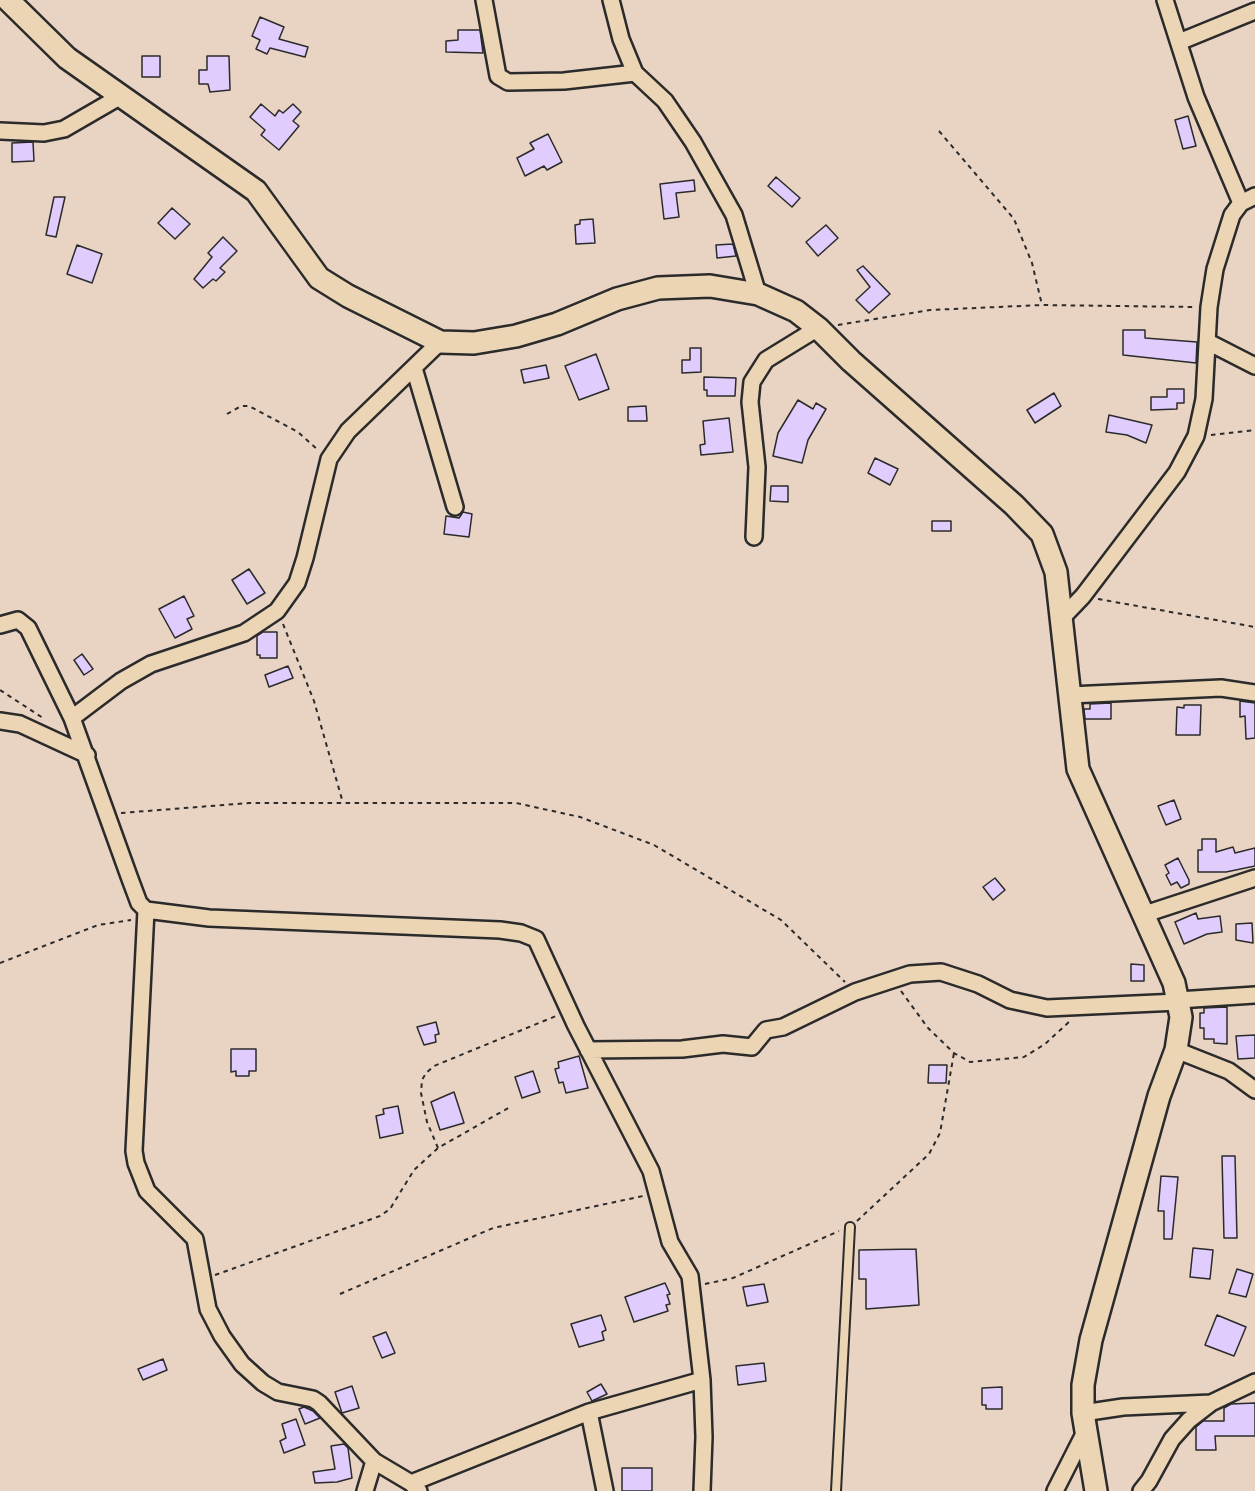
<!DOCTYPE html>
<html>
<head>
<meta charset="utf-8">
<style>
  body { margin:0 }
  canvas { display:block; background:#e9d3c3 }
</style>
</head>
<body>
<canvas width="1255" height="1491"></canvas>
<script>
const context = document.querySelector('canvas').getContext('2d');
context.lineJoin = 'round';
function fillPath(path, color) { context.fillStyle = color; context.fill(path, 'evenodd'); }
const toPath = rows => new Path2D(rows.map(r => 'M' + r).join(''));
function trace(path, color, width, dash) { context.strokeStyle = color; context.lineWidth = width; context.lineCap = dash ? 'butt' : 'round'; context.setLineDash(dash || []); context.stroke(path); }
const building = toPath([
  [260,17,284,27,279,39,308,47,305,57,270,48,267,54,256,49,260,40,252,36,260,17],
  [458,30,480,30,483,53,446,52,446,41,458,40,458,30],
  [142,56,160,56,160,77,142,77,142,56],
  [207,56,229,56,230,90,210,92,208,84,199,84,199,70,207,70,207,56],
  [261,104,275,116,279,110,283,113,293,104,301,112,293,121,299,126,279,150,261,135,265,130,250,117,261,104],
  [1188,116,1196,146,1183,149,1175,120,1188,116],
  [548,134,562,162,547,170,544,166,525,176,517,158,534,149,530,143,548,134],
  [33,142,34,161,12,162,12,143,33,142],
  [776,177,800,198,792,207,768,186,776,177],
  [694,180,695,191,676,193,679,217,664,219,660,184,694,180],
  [54,197,65,197,56,237,46,235,54,197],
  [172,208,190,224,175,239,158,223,172,208],
  [593,219,595,243,576,244,575,225,580,224,580,220,593,219],
  [826,225,838,238,818,256,806,242,826,225],
  [223,237,237,251,220,268,225,272,216,281,213,279,203,288,194,279,212,257,208,253,223,237],
  [733,244,736,256,717,258,716,245,733,244],
  [77,245,102,254,92,283,67,274,77,245],
  [863,266,890,294,869,313,856,300,870,287,857,270,863,266],
  [1123,330,1145,330,1145,338,1197,342,1196,363,1123,355,1123,330],
  [690,348,701,348,701,372,682,373,682,360,690,360,690,348],
  [596,354,609,389,579,400,565,366,596,354],
  [546,365,549,378,524,383,521,370,546,365],
  [704,377,736,378,735,396,707,396,707,390,704,390,704,377],
  [1167,389,1184,389,1184,403,1177,403,1177,409,1151,410,1151,397,1167,397,1167,389],
  [1054,393,1061,406,1035,423,1027,410,1054,393],
  [798,400,813,409,816,403,826,409,808,440,802,463,773,456,778,433,798,400],
  [646,406,647,421,628,421,628,407,646,406],
  [1109,415,1152,425,1146,443,1127,435,1106,432,1109,415],
  [729,418,733,452,701,455,700,445,705,444,703,421,729,418],
  [875,458,898,469,890,485,868,473,875,458],
  [771,486,788,486,788,502,770,501,771,486],
  [463,512,472,514,469,537,444,534,446,516,459,518,463,512],
  [932,521,951,521,951,531,932,531,932,521],
  [249,569,265,593,247,604,232,580,249,569],
  [184,596,194,616,187,619,192,629,175,638,159,609,184,596],
  [263,632,277,632,277,658,260,658,260,655,257,655,257,636,263,632],
  [82,654,93,669,84,675,74,660,82,654],
  [288,666,293,678,269,687,265,675,288,666],
  [1240,701,1255,703,1255,738,1246,739,1245,716,1240,717,1240,701],
  [1111,703,1111,719,1085,719,1084,709,1090,709,1090,704,1111,703],
  [1184,705,1201,705,1200,735,1176,735,1177,707,1184,708,1184,705],
  [1174,800,1181,819,1166,825,1158,806,1174,800],
  [1202,839,1216,839,1216,852,1233,847,1235,853,1255,848,1255,866,1226,872,1198,872,1198,850,1202,850,1202,839],
  [1178,858,1189,880,1189,884,1181,888,1177,882,1171,885,1166,875,1169,873,1165,865,1178,858],
  [995,878,1005,890,993,900,983,887,995,878],
  [1196,913,1198,919,1220,916,1222,932,1207,934,1184,944,1175,922,1196,913],
  [1252,923,1253,943,1236,940,1236,924,1252,923],
  [1131,964,1144,965,1144,981,1131,981,1131,964],
  [1227,1007,1227,1044,1214,1043,1214,1039,1204,1039,1204,1028,1200,1028,1200,1013,1204,1013,1204,1008,1227,1007],
  [436,1022,439,1034,435,1035,436,1042,424,1045,417,1027,436,1022],
  [1255,1035,1255,1058,1238,1059,1236,1036,1255,1035],
  [231,1049,256,1049,256,1071,249,1071,249,1076,236,1076,236,1071,231,1072,231,1049],
  [579,1056,588,1088,566,1093,563,1082,559,1083,555,1069,559,1068,558,1062,579,1056],
  [929,1065,947,1065,946,1083,928,1083,929,1065],
  [533,1071,540,1092,522,1098,515,1077,533,1071],
  [454,1092,464,1123,440,1130,431,1102,454,1092],
  [398,1106,403,1133,380,1138,376,1116,384,1114,383,1109,398,1106],
  [1222,1156,1235,1156,1237,1238,1224,1238,1222,1156],
  [1161,1176,1178,1177,1172,1239,1164,1239,1164,1211,1158,1211,1161,1176],
  [1193,1248,1213,1250,1210,1279,1190,1277,1193,1248],
  [916,1249,919,1305,866,1309,866,1279,859,1279,859,1250,916,1249],
  [1237,1269,1253,1274,1246,1297,1229,1293,1237,1269],
  [665,1283,670,1294,667,1295,670,1304,666,1305,668,1311,634,1322,625,1297,665,1283],
  [764,1284,768,1302,747,1306,743,1287,764,1284],
  [601,1315,606,1330,602,1332,604,1340,579,1347,571,1324,601,1315],
  [1217,1315,1246,1327,1234,1356,1205,1345,1217,1315],
  [386,1332,395,1353,382,1358,373,1337,386,1332],
  [163,1359,167,1370,143,1380,138,1369,163,1359],
  [764,1363,766,1381,738,1385,736,1366,764,1363],
  [601,1384,607,1394,592,1401,587,1392,601,1384],
  [352,1386,359,1408,342,1413,335,1392,352,1386],
  [1002,1387,1002,1409,986,1409,986,1405,982,1405,982,1388,1002,1387],
  [1255,1403,1255,1436,1215,1436,1216,1450,1196,1450,1196,1427,1203,1421,1224,1421,1224,1408,1231,1404,1255,1403],
  [304,1407,313,1411,320,1418,305,1424,299,1409,304,1407],
  [296,1419,305,1445,284,1453,280,1441,286,1438,282,1424,296,1419],
  [344,1444,348,1448,352,1478,337,1482,315,1483,313,1472,335,1469,331,1446,344,1444],
  [622,1468,652,1468,652,1491,622,1491,622,1468]
]);
fillPath(building, '#e0ccfd');
trace(building, '#2b2b2b', 1.5);
const lane = toPath([
  [836,1491,850,1227]
]);
const street = toPath([
  [484,0,498,76,508,82,564,81,635,73],
  [611,0,621,39,635,73,665,101,693,142,734,215,758,294],
  [1165,0,1196,97,1241,203],
  [1179,42,1255,11],
  [0,131,44,133,64,129,121,96],
  [1208,342,1255,366],
  [414,368,455,507],
  [754,537,757,467,750,402,752,382,766,360,818,328],
  [1060,620,1083,596,1177,472,1196,436,1204,399,1209,307,1215,269,1232,215,1241,203,1255,196],
  [0,625,18,620,28,628,72,718,130,879,139,903,146,910,209,918,500,930,521,933,536,939,576,1026,651,1171,670,1242,690,1276,702,1380,704,1437,702,1491],
  [1070,695,1221,688,1255,693],
  [72,718,121,681,151,664,244,633,277,611,297,583,305,558,329,459,348,431,440,342],
  [0,721,20,724,87,755],
  [146,910,134,1151,136,1163,147,1191,195,1239,208,1309,222,1336,242,1364,263,1383,278,1392,313,1399,319,1403,374,1461,411,1483,419,1491],
  [1142,915,1255,878],
  [1178,1000,1255,995],
  [588,1050,682,1049,723,1044,752,1047,766,1030,783,1027,855,992,910,974,941,972,978,984,1010,1000,1047,1008,1178,1002],
  [1176,1050,1229,1071,1255,1090],
  [589,1412,605,1491],
  [1083,1413,1123,1407,1211,1403,1255,1382],
  [411,1483,589,1412,702,1380],
  [365,1491,374,1461],
  [1055,1491,1085,1432],
  [1141,1491,1149,1481,1172,1439,1189,1420,1211,1403]
]);
const secondary = toPath([
  [8,0,67,58,256,191,319,278,348,296,440,342,474,343,516,336,557,324,617,299,658,288,710,286,758,294,796,311,818,328,851,361,1014,505,1042,534,1056,572,1078,769,1174,983,1181,1017,1176,1050,1159,1096,1091,1340,1083,1385,1083,1413,1096,1491]
]);
trace(lane, '#2b2b2b', 12);
trace(street, '#2b2b2b', 20);
trace(secondary, '#2b2b2b', 26);
trace(toPath([
  [939,131,1014,219,1032,263,1042,305],
  [838,325,930,310,1042,305,1194,307],
  [227,414,241,406,249,406,298,432,318,450],
  [1211,435,1255,430],
  [1098,599,1255,627],
  [283,624,314,701,343,803],
  [0,690,43,718],
  [121,813,249,803,516,803,580,817,654,845,781,920,845,982],
  [0,963,98,925,131,920],
  [901,991,928,1028,954,1053,970,1062,1024,1057,1045,1044,1070,1021],
  [438,1148,427,1122,421,1093,422,1080,426,1073,434,1066,556,1016],
  [857,1221,929,1154,940,1133,954,1053],
  [215,1275,380,1216,390,1209,414,1170,438,1148,510,1107],
  [705,1284,733,1278,839,1231],
  [340,1294,493,1228,643,1196]
]), '#2b2b2b', 2, [4.5, 4.5]);
trace(lane, '#ebd5b4', 8);
trace(street, '#ebd5b4', 15);
trace(secondary, '#ebd5b4', 21);
</script>
</body>
</html>
